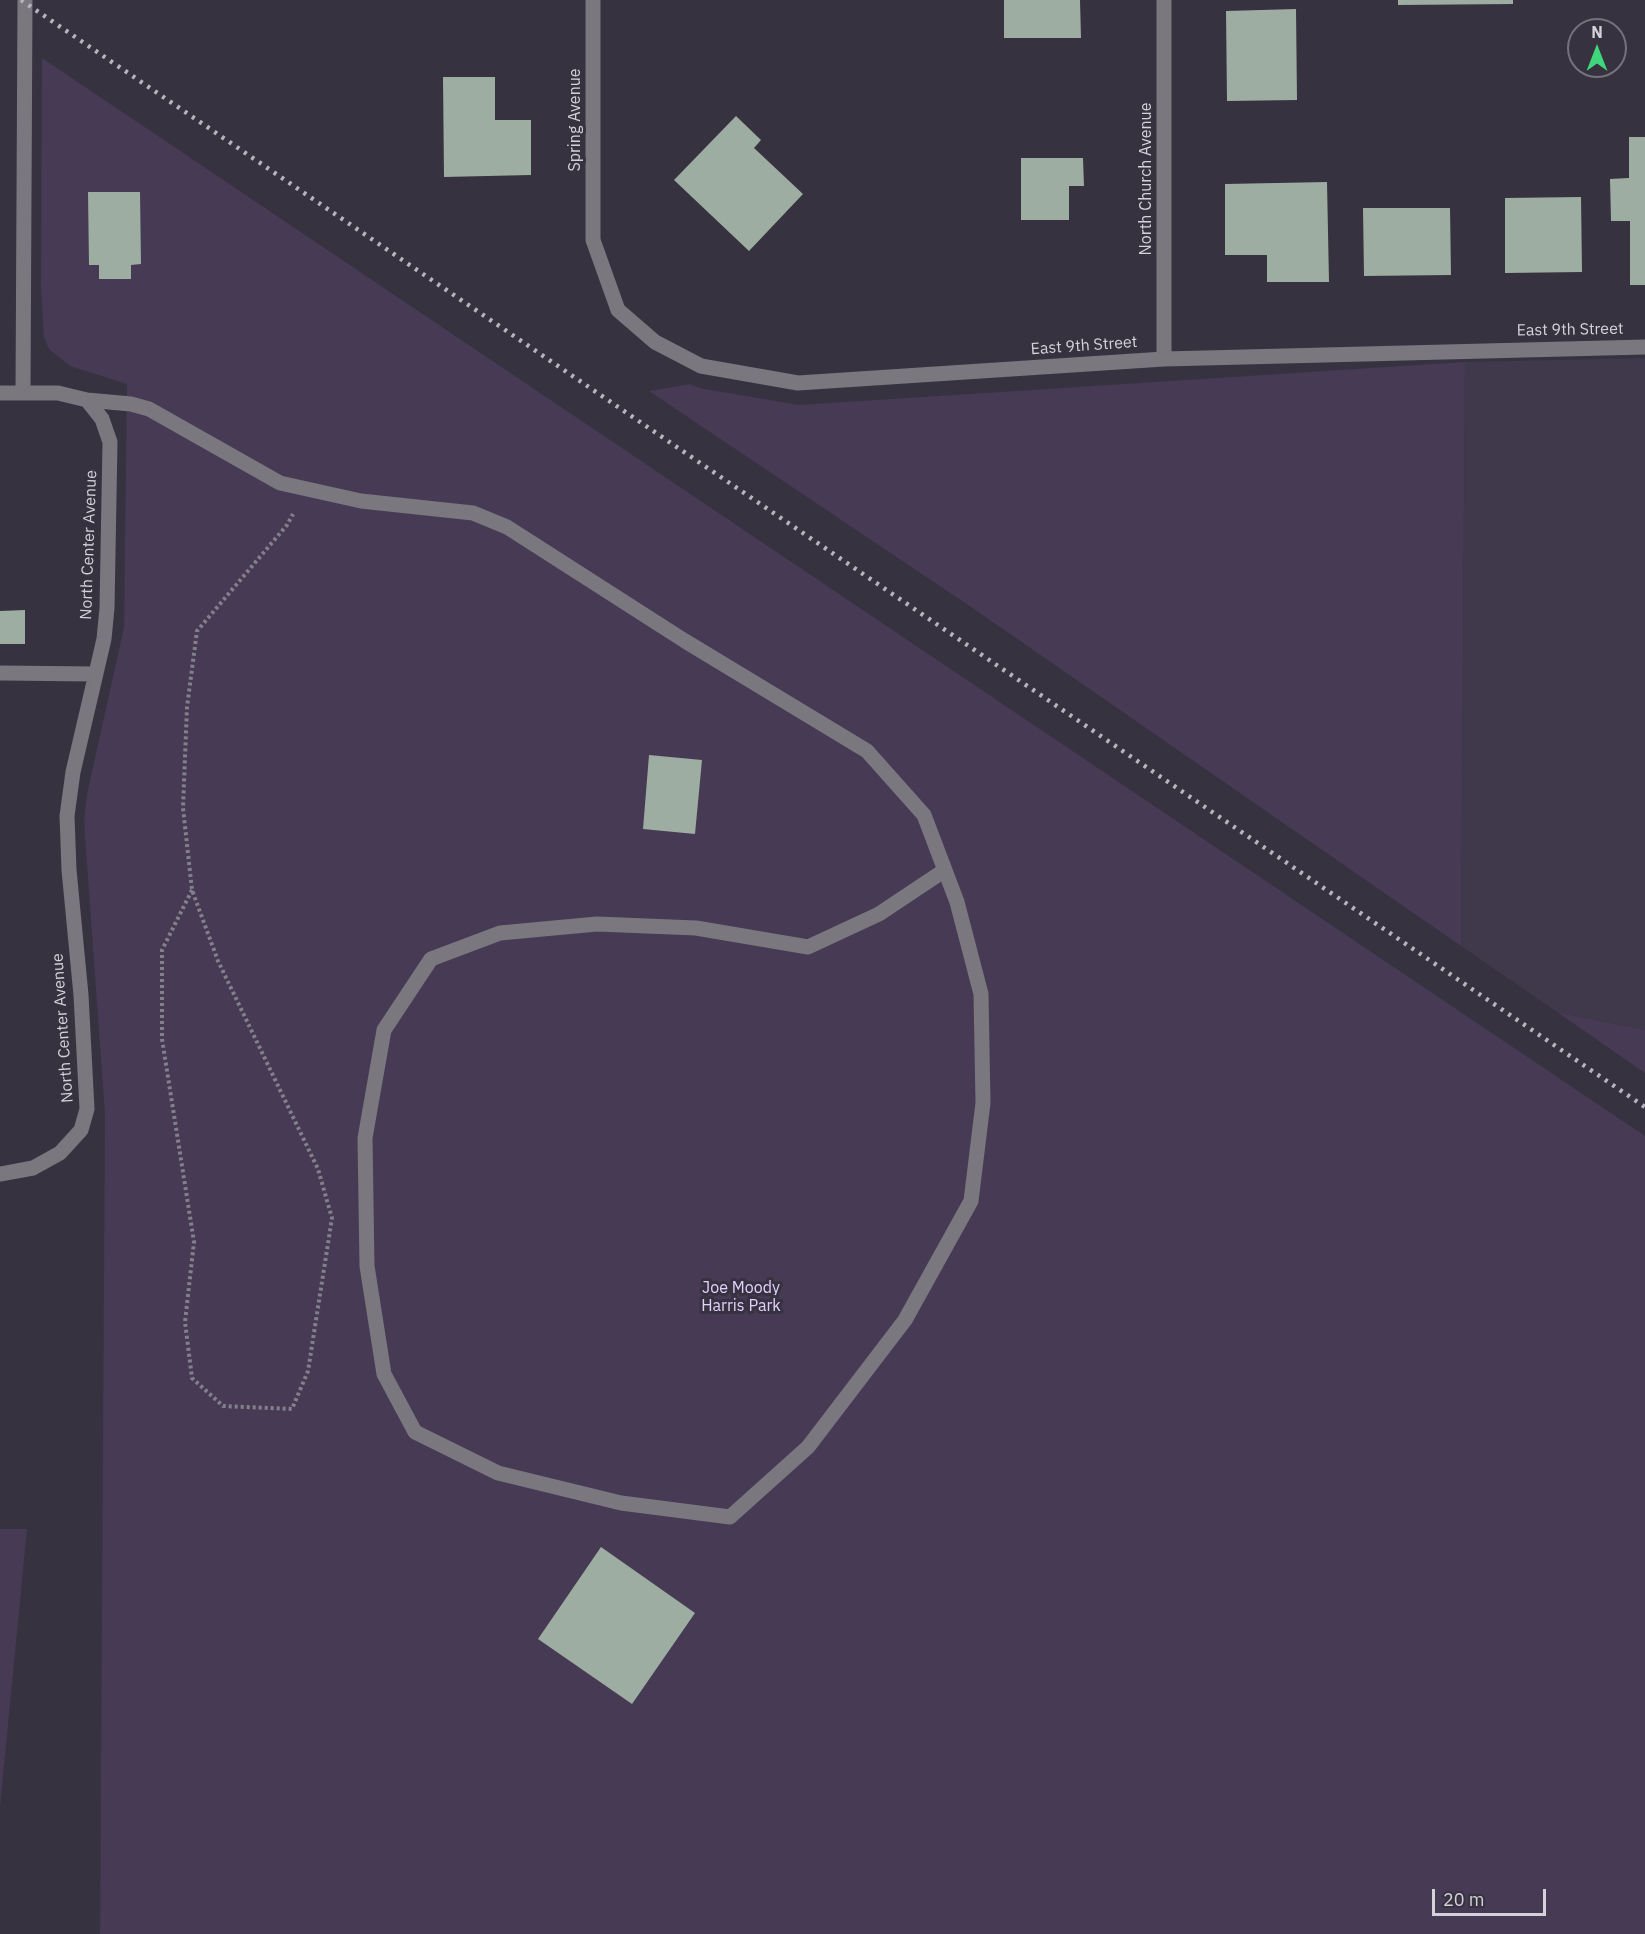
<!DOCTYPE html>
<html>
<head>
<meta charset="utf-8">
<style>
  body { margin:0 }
  #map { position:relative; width:1645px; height:1934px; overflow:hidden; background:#37323f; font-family:"IBM Plex Sans",sans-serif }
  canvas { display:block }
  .north { position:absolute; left:1567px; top:18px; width:60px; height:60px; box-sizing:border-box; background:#37323f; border:2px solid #76727d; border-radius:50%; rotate:0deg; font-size:16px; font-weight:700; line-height:24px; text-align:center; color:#d4d1d9 }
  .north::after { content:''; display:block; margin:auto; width:21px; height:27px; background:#40d77c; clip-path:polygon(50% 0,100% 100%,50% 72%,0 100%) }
  .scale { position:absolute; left:1432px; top:1889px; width:114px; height:27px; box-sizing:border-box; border:3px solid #d4d1d9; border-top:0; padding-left:8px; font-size:18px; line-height:21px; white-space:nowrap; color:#d4d1d9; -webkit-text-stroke:4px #37323f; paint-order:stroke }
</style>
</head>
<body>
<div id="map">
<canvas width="1645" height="1934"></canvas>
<div class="north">N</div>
<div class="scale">20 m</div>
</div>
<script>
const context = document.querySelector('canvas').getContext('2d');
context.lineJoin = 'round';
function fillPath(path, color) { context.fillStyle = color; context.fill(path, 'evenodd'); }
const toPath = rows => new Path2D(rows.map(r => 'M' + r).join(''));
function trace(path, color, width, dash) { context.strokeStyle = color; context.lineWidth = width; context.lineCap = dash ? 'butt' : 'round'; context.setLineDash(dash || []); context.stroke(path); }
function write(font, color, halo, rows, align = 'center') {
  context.font = font + ' "IBM Plex Sans",sans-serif'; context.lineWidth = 6; context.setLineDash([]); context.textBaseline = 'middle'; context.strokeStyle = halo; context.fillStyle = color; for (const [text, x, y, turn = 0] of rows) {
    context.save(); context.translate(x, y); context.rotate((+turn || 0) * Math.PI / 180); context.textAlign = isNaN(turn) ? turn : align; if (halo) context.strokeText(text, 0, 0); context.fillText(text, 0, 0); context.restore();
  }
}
fillPath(toPath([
  [1645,358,1645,1030,1557,1012,1461,946,1465,362]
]), '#40384b');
fillPath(toPath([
  [42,58,1645,1136,1645,1934,100,1934,105,1114,84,822,87,794,124,627,127,384,70,366,49,349,44,337,41,289],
  [1465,362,1461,946,974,609,649,391,690,384,699,388,799,405],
  [1557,1012,1645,1030,1645,1073],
  [0,1529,27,1529,0,1807]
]), '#463a55');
fillPath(toPath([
  [1004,0,1080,0,1081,38,1004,38],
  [1398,0,1513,0,1513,4,1398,5],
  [1296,9,1297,100,1227,101,1226,11],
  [443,77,495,77,495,120,531,120,531,175,444,177],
  [736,116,761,140,754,148,803,194,749,251,674,180],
  [1629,137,1645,137,1645,285,1630,285,1630,221,1611,221,1610,179,1629,178],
  [1021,158,1083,158,1084,186,1069,186,1069,220,1021,220],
  [1327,182,1329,282,1267,282,1267,255,1225,255,1225,184],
  [88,192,140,192,141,264,131,265,131,279,99,279,99,265,89,265],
  [1581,197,1582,272,1505,273,1505,198],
  [1363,208,1450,208,1451,275,1364,276],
  [25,610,25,644,0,644,0,611],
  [649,755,702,760,695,834,643,829],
  [601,1547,695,1613,632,1704,538,1639]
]), '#9eada1');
trace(toPath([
  [192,890,162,950,162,1039,194,1242,185,1322,192,1378,223,1406,292,1409,308,1371,332,1218,318,1169,218,961,192,890,183,808,187,707,197,631,287,525,293,514]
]), '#84808b', 4, [3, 3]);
trace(toPath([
  [593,0,593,240,618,310,655,342,701,366,798,383,1164,359,1645,347],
  [1164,0,1164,359],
  [0,393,58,393,87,400,102,419,110,442,107,608,104,639,73,772,67,816,69,870,81,995,87,1109,81,1130,60,1153,33,1168,0,1174],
  [23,393,25,0],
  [87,400,131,404,149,409,280,483,361,501,473,513,507,527,685,641,867,751,924,815,957,902,981,994,983,1103,971,1201,905,1320,808,1447,730,1517,621,1503,498,1473,415,1432,384,1374,367,1266,365,1138,384,1030,431,959,500,933,597,924,696,928,808,947,879,914,945,870],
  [0,673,95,674]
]), '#7a777e', 15);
trace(toPath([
  [21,0,1645,1107]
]), '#b8b4bd', 4.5, [3, 6]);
write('16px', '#d4d1d9', '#37323f', [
  ["Spring Avenue",575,120,-90],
  ["North Church Avenue",1146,179,-90],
  ["East 9th Street",1570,330,-1],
  ["East 9th Street",1084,346,-4],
  ["North Center Avenue",89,545,-88],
  ["North Center Avenue",63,1028,-94]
]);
write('16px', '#e3cffe', '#37323f', [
  ["Joe Moody",741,1288],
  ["Harris Park",741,1306]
]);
</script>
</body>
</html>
